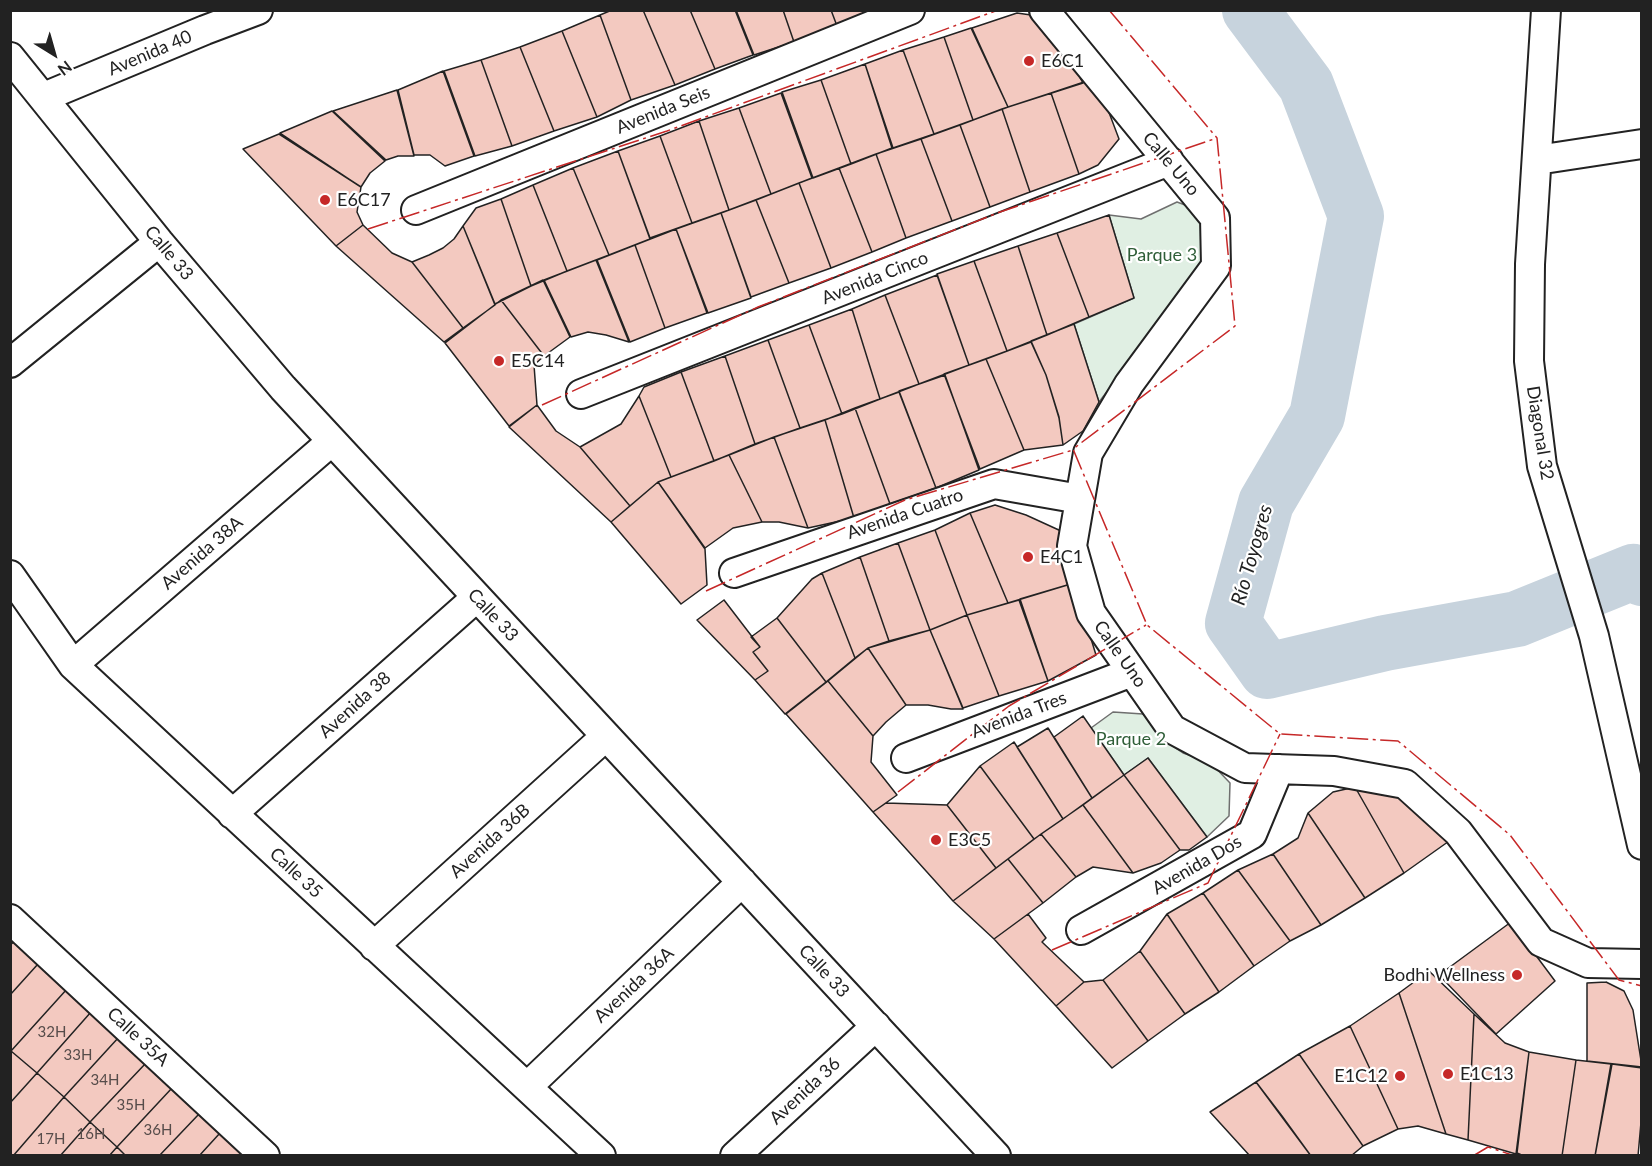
<!DOCTYPE html>
<html>
<head>
<meta charset="utf-8">
<style>
  body { margin:0 }
  #map { position:relative; width:1652px; height:1166px; overflow:hidden; background:#fff; font-family:Lato,sans-serif }
  canvas { display:block }
  .frame { position:absolute; inset:0; border:12px solid #222; pointer-events:none }
  .north { position:absolute; left:24px; top:24px; width:60px; height:60px; -webkit-text-stroke:4px #fff; paint-order:stroke; rotate:143deg; font-size:16px; font-weight:700; line-height:24px; text-align:center; color:#222 }
  .north::after { content:''; display:block; margin:auto; width:21px; height:27px; background:#222; clip-path:polygon(50% 0,100% 100%,50% 72%,0 100%) }
</style>
</head>
<body>
<div id="map">
<canvas width="1652" height="1166"></canvas>
<div class="frame"></div>
<div class="north">N</div>
</div>
<script>
const context = document.querySelector('canvas').getContext('2d');
context.lineJoin = 'round';
function fillPath(path, color) { context.fillStyle = color; context.fill(path, 'evenodd'); }
const toPath = rows => new Path2D(rows.map(r => 'M' + r).join(''));
function trace(path, color, width, dash) { context.strokeStyle = color; context.lineWidth = width; context.lineCap = dash ? 'butt' : 'round'; context.setLineDash(dash || []); context.stroke(path); }
function write(font, color, halo, rows, align = 'center') {
  context.font = font + ' Lato,sans-serif'; context.lineWidth = 4.5; context.setLineDash([]); context.textBaseline = 'middle'; context.strokeStyle = halo; context.fillStyle = color; for (const [text, x, y, turn = 0] of rows) {
    context.save(); context.translate(x, y); context.rotate((+turn || 0) * Math.PI / 180); context.textAlign = isNaN(turn) ? turn : align; if (halo) context.strokeText(text, 0, 0); context.fillText(text, 0, 0); context.restore();
  }
}
const green = toPath([
  [1177,202,1212,215,1220,244,1099,402,1074,324,1134,298,1109,215,1141,219,1177,202],
  [1113,712,1143,714,1171,745,1183,753,1210,762,1230,783,1229,816,1207,837,1148,758,1124,775,1091,728,1113,712]
]);
fillPath(green, '#e0efe3');
trace(green, '#6f6f6f', 1.5);
trace(toPath([
  [1250,10,1306,85,1356,216,1317,416,1266,503,1233,623,1267,671,1385,643,1517,619,1633,572,1642,578]
]), '#c7d3dd', 56);
const building = toPath([
  [612,10,643,10,675,85,631,100,600,15,612,10],
  [643,10,690,10,715,69,675,85,643,10],
  [690,10,735,10,753,55,715,69,690,10],
  [736,10,783,10,794,42,754,55,736,10],
  [783,10,831,10,837,26,794,42,783,10],
  [831,10,879,10,837,26,831,10],
  [1017,13,1031,15,1059,40,1083,83,1008,107,972,28,1017,13],
  [600,15,631,100,597,117,562,31,600,15],
  [971,28,1008,107,973,120,944,37,971,28],
  [562,31,597,117,554,131,520,47,562,31],
  [944,37,973,120,934,134,903,50,944,37],
  [520,47,554,131,512,146,481,60,520,47],
  [903,50,934,134,893,148,865,64,903,50],
  [481,60,512,146,475,156,444,71,481,60],
  [865,64,892,148,851,164,821,80,865,64],
  [443,71,474,156,445,166,430,155,414,155,398,90,443,71],
  [1096,78,1119,139,1098,165,1079,174,1051,93,1096,78],
  [821,80,851,164,813,178,782,92,821,80],
  [397,90,414,156,398,156,386,160,333,111,397,90],
  [781,93,812,178,771,194,739,108,781,93],
  [1051,93,1079,174,1030,192,1002,109,1051,93],
  [739,108,771,194,729,210,699,121,739,108],
  [1002,109,1030,192,990,207,960,125,1002,109],
  [332,111,385,161,370,173,361,187,280,133,332,111],
  [699,121,729,210,692,223,660,136,699,121],
  [960,125,990,207,952,221,921,139,960,125],
  [279,134,361,187,357,212,363,225,336,246,243,149,279,134],
  [660,136,692,223,650,238,618,151,660,136],
  [921,139,952,221,906,238,876,154,921,139],
  [618,151,650,239,609,255,573,168,618,151],
  [876,154,906,238,872,252,839,168,876,154],
  [573,168,609,255,567,271,533,185,573,168],
  [839,168,872,252,831,268,799,183,839,168],
  [799,183,831,268,789,283,756,200,799,183],
  [533,185,567,271,531,286,501,199,533,185],
  [501,199,531,286,495,304,463,226,476,208,501,199],
  [756,200,789,283,751,297,721,213,756,200],
  [721,213,751,298,708,313,676,229,721,213],
  [1109,215,1134,298,1089,317,1057,233,1109,215],
  [363,225,392,253,412,262,463,328,444,342,336,246,363,225],
  [463,226,495,305,463,328,412,262,429,255,443,248,454,239,463,226],
  [676,229,707,313,665,328,635,245,676,229],
  [1057,233,1089,317,1047,335,1018,246,1057,233],
  [635,245,665,328,630,342,597,260,635,245],
  [1018,246,1047,335,1007,351,974,261,1018,246],
  [596,260,629,342,606,335,588,332,571,337,544,280,596,260],
  [974,261,1007,351,969,365,937,274,974,261],
  [937,275,969,365,919,384,885,295,937,275],
  [543,280,570,337,544,356,501,300,543,280],
  [885,295,919,384,880,399,852,309,885,295],
  [501,300,544,356,534,365,537,405,509,426,445,343,501,300],
  [852,309,880,399,842,414,809,325,852,309],
  [1074,324,1099,402,1083,431,1063,445,1059,417,1046,375,1031,341,1074,324],
  [809,325,842,414,800,428,768,340,809,325],
  [768,340,800,428,755,444,725,356,768,340],
  [1031,342,1046,375,1059,418,1063,445,1024,450,986,359,1031,342],
  [725,356,755,444,714,461,681,372,725,356],
  [986,359,1024,450,980,469,944,374,986,359],
  [681,372,714,461,671,477,639,396,644,387,681,372],
  [945,375,979,470,936,488,899,391,945,375],
  [899,392,936,488,890,504,855,408,899,392],
  [639,396,671,477,658,482,630,506,580,447,621,424,639,396],
  [537,405,556,431,580,447,630,506,611,522,509,427,537,405],
  [855,408,890,504,854,518,825,420,855,408],
  [825,420,854,518,808,528,774,437,825,420],
  [774,437,808,528,779,522,762,522,729,455,774,437],
  [729,455,762,522,733,528,705,548,658,482,729,455],
  [658,482,705,549,707,585,681,604,611,522,658,482],
  [995,505,1026,515,1061,531,1074,583,1008,603,970,513,995,505],
  [970,513,1008,603,967,615,935,530,970,513],
  [935,530,967,615,930,630,898,543,935,530],
  [898,543,930,630,889,641,860,557,898,543],
  [860,557,889,641,868,648,855,658,822,573,860,557],
  [822,573,855,658,826,682,777,618,812,579,822,573],
  [1074,583,1096,655,1048,681,1020,599,1074,583],
  [724,600,760,647,753,652,768,671,755,680,697,620,724,600],
  [1019,600,1048,681,999,696,967,615,1019,600],
  [967,615,999,696,963,708,930,630,967,615],
  [777,618,826,682,785,714,755,680,768,671,753,652,760,647,751,637,777,618],
  [930,630,963,709,951,709,928,705,906,705,868,648,930,630],
  [868,648,906,705,886,722,873,736,828,681,868,648],
  [828,681,873,736,871,762,897,795,873,812,786,714,828,681],
  [1083,716,1124,775,1092,798,1054,737,1083,716],
  [1048,728,1092,798,1063,819,1017,747,1048,728],
  [1014,742,1063,819,1034,839,980,766,1014,742],
  [1148,758,1207,837,1189,850,1180,850,1124,775,1148,758],
  [980,766,1034,839,996,868,947,805,980,766],
  [1124,775,1180,850,1161,863,1133,873,1083,805,1124,775],
  [1355,787,1404,873,1365,898,1308,813,1333,792,1355,787],
  [1355,787,1376,789,1424,804,1452,839,1404,873,1355,787],
  [886,803,947,805,996,868,953,901,873,812,886,803],
  [1083,805,1133,873,1093,867,1076,877,1041,834,1083,805],
  [1308,813,1365,898,1321,925,1273,854,1298,838,1308,813],
  [1041,834,1076,877,1043,903,1008,859,1041,834],
  [1273,854,1321,925,1290,941,1238,870,1273,854],
  [1008,859,1043,903,994,939,953,901,1008,859],
  [1238,870,1290,941,1254,966,1203,893,1238,870],
  [1203,893,1254,966,1219,992,1167,914,1203,893],
  [1028,914,1046,938,1042,942,1084,982,1056,1006,994,939,1028,914],
  [1167,914,1219,992,1185,1014,1140,951,1167,914],
  [1511,922,1555,981,1496,1034,1439,975,1511,922],
  [14,942,38,964,10,995,10,945,14,942],
  [1140,951,1185,1014,1148,1041,1103,980,1140,951],
  [38,964,67,989,11,1051,10,995,38,964],
  [1429,971,1474,1014,1468,1140,1446,1134,1399,993,1429,971],
  [1103,980,1148,1041,1112,1068,1056,1006,1084,982,1103,980],
  [1606,982,1624,991,1633,1010,1642,1067,1587,1061,1587,983,1606,982],
  [67,989,91,1012,37,1073,11,1051,67,989],
  [1399,993,1446,1134,1418,1126,1398,1129,1350,1026,1399,993],
  [91,1012,119,1037,64,1097,37,1073,91,1012],
  [1474,1014,1505,1043,1529,1052,1516,1154,1468,1140,1474,1014],
  [1350,1026,1398,1129,1363,1146,1299,1054,1350,1026],
  [119,1037,146,1063,90,1122,64,1097,119,1037],
  [11,1051,37,1073,10,1103,10,1052,11,1051],
  [1529,1052,1576,1060,1562,1156,1524,1156,1517,1153,1529,1052],
  [1299,1054,1363,1146,1351,1156,1311,1156,1256,1082,1299,1054],
  [1576,1060,1611,1064,1595,1156,1562,1156,1576,1060],
  [146,1063,172,1088,117,1147,90,1122,146,1063],
  [1612,1064,1642,1068,1642,1111,1638,1156,1595,1156,1612,1064],
  [37,1073,64,1097,13,1156,10,1156,10,1103,37,1073],
  [1256,1082,1282,1116,1311,1156,1250,1156,1210,1112,1256,1082],
  [172,1088,199,1114,159,1156,126,1156,117,1147,172,1088],
  [64,1097,90,1122,60,1156,13,1156,64,1097],
  [199,1114,220,1133,199,1156,159,1156,199,1114],
  [90,1122,117,1147,109,1156,60,1156,90,1122],
  [220,1133,244,1156,199,1156,220,1133],
  [117,1147,126,1156,109,1156,117,1147]
]);
fillPath(building, '#f3c9c0');
trace(building, '#222', 1.5);
const minor = toPath([
  [1044,10,1215,218,1216,266,1129,384,1088,453,1072,546,1091,613,1172,729,1245,768,1334,771,1405,784,1458,832,1541,942,1588,963,1642,964],
  [1546,10,1530,264,1529,361,1542,466,1594,636,1642,845],
  [10,57,159,242,283,388,996,1156],
  [44,97,205,30,258,10],
  [1537,160,1642,144],
  [416,210,910,10],
  [10,363,159,242],
  [581,394,1169,161],
  [734,573,994,484,1080,499],
  [10,575,73,665,601,1156],
  [73,665,332,441],
  [906,758,1132,672],
  [232,814,477,597],
  [10,919,265,1156],
  [1081,930,1252,834,1279,769],
  [374,946,606,736],
  [527,1087,742,882],
  [735,1156,876,1026]
]);
trace(minor, '#222', 32);
trace(minor, '#fff', 28);
trace(toPath([
  [1109,10,1217,138,1235,326,1073,449,1147,625,1280,734,1398,741,1510,835,1619,980,1642,986],
  [368,229,667,131,998,10],
  [542,405,758,307,1000,212,1217,138],
  [706,591,905,500,1073,450],
  [898,792,1009,706,1146,625],
  [1052,950,1208,883,1280,734],
  [1473,1156,1488,1147,1515,1156]
]), '#c62828', 1.5, [21, 4.5, 3, 4.5]);
for (const [x, y, r, color] of [
  [1029,61,6,"#c62828"],
  [325,200,6,"#c62828"],
  [499,361,6,"#c62828"],
  [1028,557,6,"#c62828"],
  [936,840,6,"#c62828"],
  [1517,975,6,"#c62828"],
  [1448,1074,6,"#c62828"],
  [1400,1076,6,"#c62828"]
]) { const dot = new Path2D(); dot.arc(x, y, r, 0, 2 * Math.PI); context.fillStyle = color; context.fill(dot); trace(dot, '#fff', 2); }
write('15px', '#564c4a', null, [
  ["32H",52,1032],
  ["33H",78,1055],
  ["34H",105,1080],
  ["35H",131,1105],
  ["36H",158,1130],
  ["16H",91,1134],
  ["17H",51,1139]
]);
write('18px', '#222', '#fff', [
  ["Avenida 40",150,53,-23],
  ["Avenida Seis",663,110,-22],
  ["Calle Uno",1171,164,50],
  ["Calle 33",169,253,50],
  ["Avenida Cinco",875,278,-22],
  ["Diagonal 32",1540,433,81],
  ["Avenida Cuatro",905,514,-19],
  ["Avenida 38A",202,553,-41],
  ["Calle 33",493,615,47],
  ["Calle Uno",1120,654,55],
  ["Avenida 38",355,705,-42],
  ["Avenida Tres",1019,715,-21],
  ["Avenida 36B",490,841,-42],
  ["Avenida Dos",1197,865,-30],
  ["Calle 35",296,873,43],
  ["Calle 33",824,971,47],
  ["Avenida 36A",634,985,-43],
  ["Calle 35A",138,1037,43],
  ["Avenida 36",805,1091,-43]
]);
write('18px', '#222', '#fff', [
  ["E6C1",1041,61],
  ["E6C17",337,200],
  ["E5C14",511,361],
  ["E4C1",1040,557],
  ["E3C5",948,840],
  ["Bodhi Wellness",1505,975,"right"],
  ["E1C13",1460,1074],
  ["E1C12",1388,1076,"right"]
], 'left');
write('18px', '#2f5e38', '#fff', [
  ["Parque 3",1162,255],
  ["Parque 2",1131,739]
]);
write('italic 20px', '#222', '#fff', [
  ["Río Toyogres",1252,555,-74]
]);
</script>
</body>
</html>
